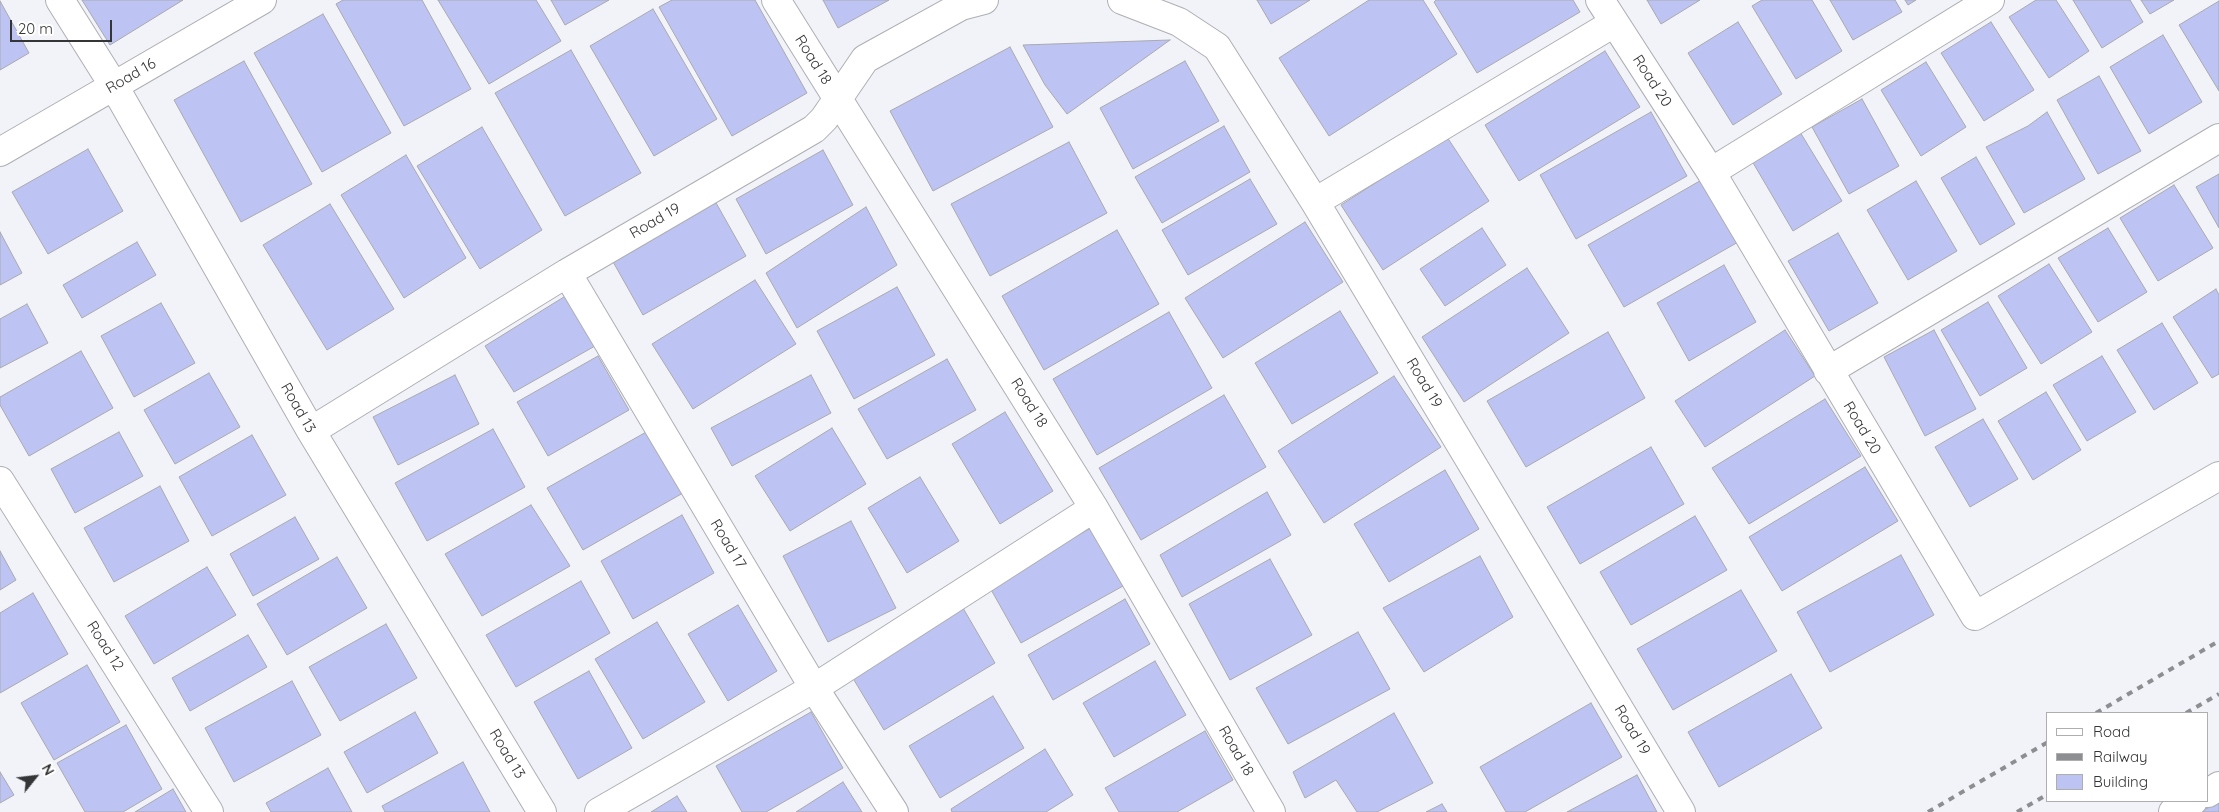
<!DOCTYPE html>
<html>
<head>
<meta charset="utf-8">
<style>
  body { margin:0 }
  #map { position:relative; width:2219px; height:812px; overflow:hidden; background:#f2f3f8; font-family:Quicksand,sans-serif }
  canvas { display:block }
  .legend { position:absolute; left:2046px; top:712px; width:162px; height:90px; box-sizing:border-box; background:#fff; border:1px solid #aeaeaf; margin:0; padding:6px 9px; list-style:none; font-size:15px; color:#343536 }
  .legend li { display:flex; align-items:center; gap:10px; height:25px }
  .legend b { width:25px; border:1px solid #aeaeaf }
  .north { position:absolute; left:10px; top:752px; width:50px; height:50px; -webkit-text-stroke:4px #fff; paint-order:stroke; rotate:61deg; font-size:14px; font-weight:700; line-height:20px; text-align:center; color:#343536 }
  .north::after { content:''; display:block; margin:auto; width:18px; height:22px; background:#343536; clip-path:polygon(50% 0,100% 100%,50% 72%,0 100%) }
  .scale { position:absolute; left:10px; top:20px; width:102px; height:22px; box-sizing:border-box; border:2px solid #343536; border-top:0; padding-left:6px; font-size:15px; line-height:18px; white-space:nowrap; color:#343536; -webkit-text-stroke:4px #fff; paint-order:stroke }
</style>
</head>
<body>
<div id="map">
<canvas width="2219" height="812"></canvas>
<ul class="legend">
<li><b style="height:6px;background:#fff"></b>Road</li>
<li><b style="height:6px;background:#8d8e91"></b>Railway</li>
<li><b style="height:14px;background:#bdc4f3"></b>Building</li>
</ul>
<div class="north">N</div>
<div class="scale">20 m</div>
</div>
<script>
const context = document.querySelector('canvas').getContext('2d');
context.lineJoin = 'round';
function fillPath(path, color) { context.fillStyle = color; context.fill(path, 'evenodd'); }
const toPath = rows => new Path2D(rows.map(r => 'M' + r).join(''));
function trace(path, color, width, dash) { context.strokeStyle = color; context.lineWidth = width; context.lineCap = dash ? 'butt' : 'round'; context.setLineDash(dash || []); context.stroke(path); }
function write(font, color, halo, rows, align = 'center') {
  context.font = font + ' Quicksand,sans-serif'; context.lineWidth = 4; context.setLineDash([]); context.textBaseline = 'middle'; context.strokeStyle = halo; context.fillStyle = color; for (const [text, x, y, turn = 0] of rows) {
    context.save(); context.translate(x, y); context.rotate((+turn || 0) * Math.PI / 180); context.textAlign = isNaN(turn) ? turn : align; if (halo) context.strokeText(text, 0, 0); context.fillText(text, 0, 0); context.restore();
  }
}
const building = toPath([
  [82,0,183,0,110,45,82,0],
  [343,0,422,0,471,89,404,126,336,4,343,0],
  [438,0,536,0,561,41,489,84,438,0],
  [551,0,609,0,565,25,551,0],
  [672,0,755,0,807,93,732,136,659,7,672,0],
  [823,0,889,0,838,28,823,0],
  [1257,0,1310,0,1271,24,1257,0],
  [1369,0,1423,0,1457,54,1329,136,1279,58,1369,0],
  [1436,0,1573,0,1580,12,1477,73,1434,2,1436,0],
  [1647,0,1700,0,1661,24,1647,0],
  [1762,0,1812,0,1842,51,1796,79,1752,6,1762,0],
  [1830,0,1895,0,1902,12,1853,40,1830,0],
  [1905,0,1916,0,1908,5,1905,0],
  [2036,0,2056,0,2089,51,2049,78,2009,17,2036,0],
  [2073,0,2130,0,2143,22,2102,48,2073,0],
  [2141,0,2174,0,2150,14,2141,0],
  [0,1,29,53,0,70,0,1],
  [2219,1,2219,91,2179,25,2219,1],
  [653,9,717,119,654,156,590,46,653,9],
  [323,14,391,133,322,172,254,53,323,14],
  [1738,22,1782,94,1733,125,1688,53,1738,22],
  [1991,22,2034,90,1984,121,1941,53,1991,22],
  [2163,35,2202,102,2149,134,2110,67,2163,35],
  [1170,40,1067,114,1045,85,1023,45,1170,40],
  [1010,47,1053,127,933,191,890,111,1010,47],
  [571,50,641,173,565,216,495,93,571,50],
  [1605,51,1640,107,1519,181,1485,125,1605,51],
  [244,61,312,184,241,222,174,100,244,61],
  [1185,61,1219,121,1133,169,1100,108,1185,61],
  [1926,62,1966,127,1921,156,1881,90,1926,62],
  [2099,76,2141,151,2098,174,2057,100,2099,76],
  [1862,99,1899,166,1849,194,1812,127,1862,99],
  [1651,112,1687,176,1576,239,1540,175,1651,112],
  [2047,112,2085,179,2024,213,1986,147,2028,126,2047,112],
  [1224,126,1250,172,1162,223,1135,177,1224,126],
  [482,127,542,230,480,269,417,166,482,127],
  [1800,132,1842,201,1793,231,1752,161,1800,132],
  [1447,137,1489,201,1383,270,1341,205,1447,137],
  [1069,142,1107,213,990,276,951,204,1069,142],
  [88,149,123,211,48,254,12,192,88,149],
  [823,150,853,205,766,254,736,199,823,150],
  [406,155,466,258,404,298,341,195,406,155],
  [1976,157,2015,224,1980,245,1941,178,1976,157],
  [2219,174,2219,228,2196,187,2219,174],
  [1705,178,1740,241,1624,307,1588,245,1705,178],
  [1250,179,1277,224,1188,275,1162,230,1250,179],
  [1916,181,1957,251,1908,280,1867,210,1916,181],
  [2174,185,2213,248,2158,281,2120,218,2174,185],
  [715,201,746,256,643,315,612,260,715,201],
  [330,204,394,309,327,350,263,245,330,204],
  [866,207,897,265,797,328,766,273,866,207],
  [1305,222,1343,282,1223,358,1185,298,1305,222],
  [1482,228,1506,265,1445,306,1420,269,1482,228],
  [2108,228,2147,292,2098,322,2058,258,2108,228],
  [1117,230,1159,304,1044,370,1002,296,1117,230],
  [0,232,22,273,0,285,0,232],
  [1838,233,1878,303,1829,331,1788,261,1838,233],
  [137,242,156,275,82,318,63,285,137,242],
  [2049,264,2092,332,2041,364,1998,296,2049,264],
  [1724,265,1756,322,1689,361,1657,303,1724,265],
  [1527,268,1569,333,1464,402,1422,337,1527,268],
  [755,280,796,344,693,409,652,344,755,280],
  [897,287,935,355,854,399,817,331,897,287],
  [2216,289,2219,295,2219,374,2212,378,2173,317,2216,289],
  [567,295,595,346,514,392,485,346,567,295],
  [1988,302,2027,368,1980,396,1941,330,1988,302],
  [161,303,195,363,134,397,101,336,161,303],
  [27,304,48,343,0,368,0,319,27,304],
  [1340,311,1378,373,1292,424,1255,363,1340,311],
  [1169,312,1212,388,1097,455,1053,379,1169,312],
  [2162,323,2198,383,2154,410,2117,350,2162,323],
  [1785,330,1815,376,1705,447,1675,401,1785,330],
  [1934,330,1976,409,1925,436,1884,357,1934,330],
  [1608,332,1645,398,1526,467,1487,401,1608,332],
  [81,351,113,408,29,456,0,405,0,397,81,351],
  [598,356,629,410,548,456,517,402,598,356],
  [2102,356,2136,412,2087,441,2053,385,2102,356],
  [947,359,976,410,887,459,858,409,947,359],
  [209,373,240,427,175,464,144,410,209,373],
  [455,375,479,424,398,465,373,417,455,375],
  [811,375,831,413,732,466,711,428,811,375],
  [1394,376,1441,447,1324,523,1278,451,1394,376],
  [2046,392,2081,450,2033,480,1998,421,2046,392],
  [1224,395,1266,467,1141,540,1099,468,1224,395],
  [1825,399,1861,456,1749,524,1712,468,1825,399],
  [1005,412,1053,491,1000,524,952,444,1005,412],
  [1983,419,2018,479,1970,507,1935,447,1983,419],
  [832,428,866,484,790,531,755,476,832,428],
  [493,429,525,487,427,541,395,483,493,429],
  [648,431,683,493,583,550,547,488,648,431],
  [119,432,143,476,75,513,51,469,119,432],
  [252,435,286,495,212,536,179,477,252,435],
  [1651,447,1684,504,1580,564,1547,507,1651,447],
  [1865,467,1898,521,1782,591,1749,537,1865,467],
  [1445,470,1479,529,1389,582,1354,524,1445,470],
  [920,477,959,541,907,573,868,508,920,477],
  [160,486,189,541,114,582,84,528,160,486],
  [1267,492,1291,535,1182,597,1160,555,1267,492],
  [531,505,570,566,482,616,445,554,531,505],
  [682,515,714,573,633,619,601,561,682,515],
  [1695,516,1727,570,1631,625,1600,572,1695,516],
  [295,517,319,559,253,596,230,554,295,517],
  [851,521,896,608,828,642,783,556,851,521],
  [1091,528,1123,586,1021,643,989,586,1091,528],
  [0,551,16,580,0,590,0,551],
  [1901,555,1934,615,1830,672,1797,612,1901,555],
  [1480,556,1513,617,1424,672,1383,608,1480,556],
  [337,557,367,608,287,655,257,604,337,557],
  [1270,559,1312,635,1230,680,1189,604,1270,559],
  [207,567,236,615,154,664,125,616,207,567],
  [581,581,610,633,516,687,486,635,581,581],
  [1741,590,1777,651,1673,710,1637,649,1741,590],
  [33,593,68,654,0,693,0,613,33,593],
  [1125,599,1150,644,1053,700,1028,655,1125,599],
  [738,605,777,671,728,701,688,634,738,605],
  [963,608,995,663,884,730,851,675,963,608],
  [657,622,705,702,643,739,595,659,657,622],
  [386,624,417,678,340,721,309,667,386,624],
  [1358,632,1390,689,1288,744,1256,688,1358,632],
  [248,635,267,667,190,711,172,678,248,635],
  [1155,661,1186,715,1114,757,1083,703,1155,661],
  [87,665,120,722,54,760,21,703,87,665],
  [589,671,632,748,578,779,534,702,589,671],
  [1791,674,1822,728,1719,787,1688,732,1791,674],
  [292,681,321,735,234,782,205,728,292,681],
  [993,696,1024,748,940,798,909,746,993,696],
  [1591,703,1622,757,1525,812,1506,812,1480,767,1591,703],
  [415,712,438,753,367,793,344,752,415,712],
  [811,712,843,768,766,812,742,812,716,766,811,712],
  [1394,713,1433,783,1377,812,1357,812,1336,780,1305,798,1293,772,1394,713],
  [126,725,162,789,123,812,85,812,57,763,126,725],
  [1205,731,1233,780,1177,812,1119,812,1105,788,1205,731],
  [1045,749,1073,795,1046,812,952,812,951,809,1045,749],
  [463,762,490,812,385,812,382,806,463,762],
  [328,768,352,812,271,812,266,803,328,768],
  [0,772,14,795,0,803,0,772],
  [1637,775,1657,812,1567,812,1637,775],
  [843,782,862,812,796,812,843,782],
  [173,789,186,812,135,812,173,789],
  [677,796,687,812,651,812,677,796],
  [2219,803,2219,812,2199,812,2219,803],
  [1442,804,1447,812,1426,812,1442,804]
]);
fillPath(building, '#bdc4f3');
trace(building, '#a9a9ae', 1);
const minor = toPath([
  [60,0,114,86,311,431,542,812],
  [776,0,1094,508,1271,812],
  [1122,0,1179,22,1217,47,1315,202,1681,812],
  [1600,0,1711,172,1975,616,2219,476],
  [0,152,262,0],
  [1711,172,1990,0],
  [1315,202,1614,23],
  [567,273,814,688,894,812],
  [1828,371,2219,138],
  [311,431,567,273,814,129,824,119,865,59,961,6,984,0],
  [0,481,209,812],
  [2208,793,2219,786],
  [599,812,814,688,1094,508],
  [2173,812,2193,801]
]);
trace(minor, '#aeafb4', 30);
trace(minor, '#fff', 28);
trace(toPath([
  [2096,713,2219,641],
  [2186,713,2219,694],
  [1928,812,2048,742],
  [2017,812,2048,794]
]), '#8d8e91', 4, [6, 6]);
write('15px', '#343536', '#fff', [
  ["Road 18",813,60,58],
  ["Road 16",131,76,-30],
  ["Road 20",1652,81,57],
  ["Road 19",655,221,-30],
  ["Road 19",1424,383,59],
  ["Road 18",1029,403,58],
  ["Road 13",298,408,60],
  ["Road 20",1862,428,59],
  ["Road 17",728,544,59],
  ["Road 12",105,646,58],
  ["Road 19",1632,730,59],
  ["Road 18",1236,751,60],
  ["Road 13",507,754,59]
]);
</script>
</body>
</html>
